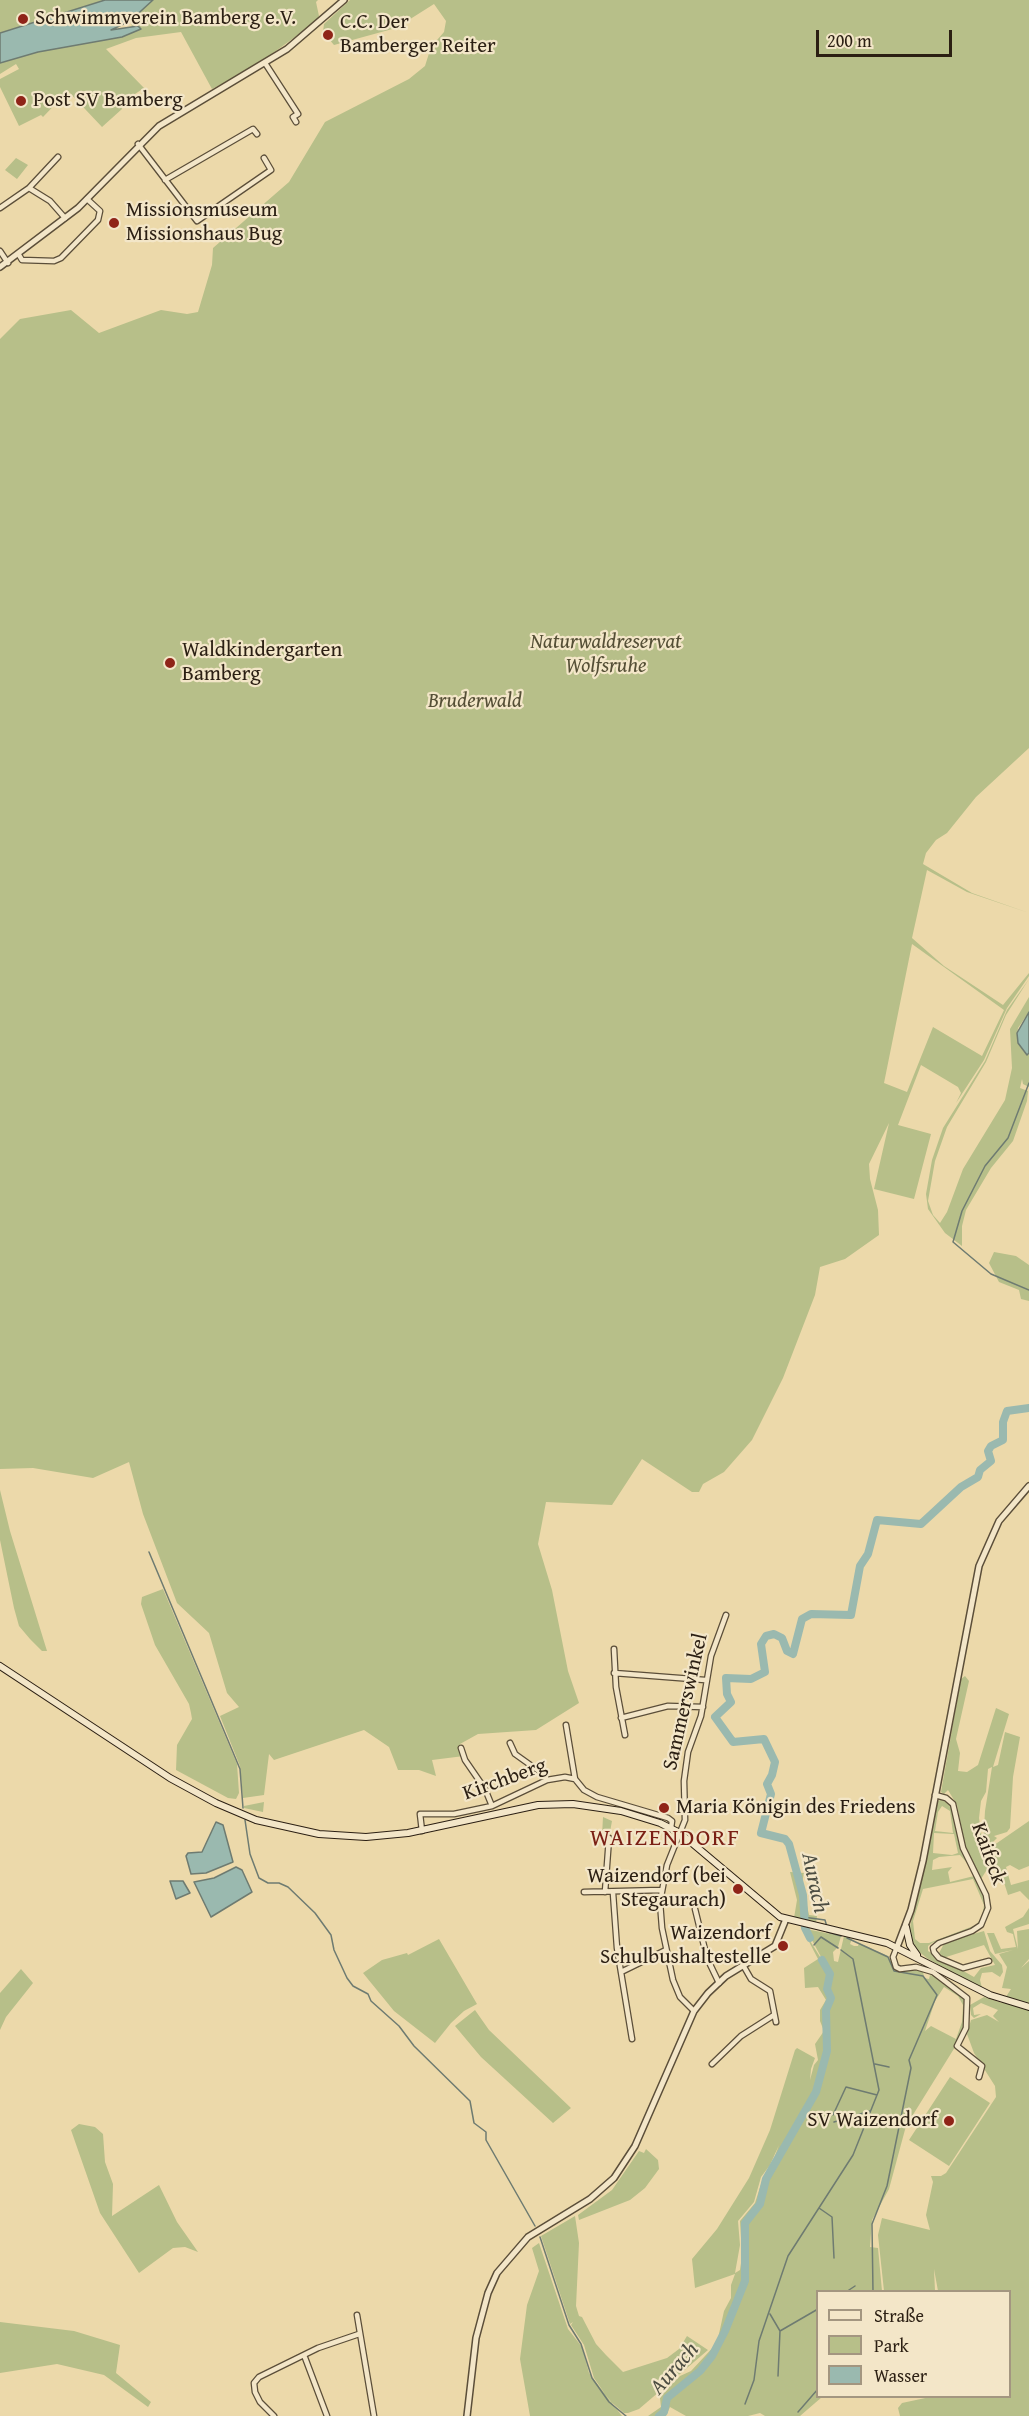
<!DOCTYPE html>
<html>
<head>
<meta charset="utf-8">
<style>
  body { margin:0 }
  #map { position:relative; width:1029px; height:2416px; overflow:hidden; background:#ecd9aa; font-family:"Gentium Book Plus",serif }
  canvas { display:block }
  .legend { position:absolute; left:816px; top:2290px; width:195px; height:108px; box-sizing:border-box; background:#f3e6c8; border:2px solid #a39680; margin:0; padding:8px 10px; list-style:none; font-size:18px; color:#2b1f13 }
  .legend li { display:flex; align-items:center; gap:12px; height:30px }
  .legend b { width:30px; border:2px solid #a39680 }
  .scale { position:absolute; left:816px; top:30px; width:136px; height:27px; box-sizing:border-box; border:3px solid #2b1f13; border-top:0; padding-left:8px; font-size:18px; line-height:21px; white-space:nowrap; color:#2b1f13; -webkit-text-stroke:4px #f3e6c8; paint-order:stroke }
</style>
</head>
<body>
<div id="map">
<canvas width="1029" height="2416"></canvas>
<ul class="legend">
<li><b style="height:8px;background:#f3e6c8"></b>Straße</li>
<li><b style="height:16px;background:#b7bf89"></b>Park</li>
<li><b style="height:16px;background:#9ab9af"></b>Wasser</li>
</ul>
<div class="scale">200 m</div>
</div>
<script>
const context = document.querySelector('canvas').getContext('2d');
context.lineJoin = 'round';
function fillPath(path, color) { context.fillStyle = color; context.fill(path, 'evenodd'); }
const toPath = rows => new Path2D(rows.map(r => 'M' + r).join(''));
function trace(path, color, width, dash) { context.strokeStyle = color; context.lineWidth = width; context.lineCap = dash ? 'butt' : 'round'; context.setLineDash(dash || []); context.stroke(path); }
function write(font, color, halo, rows, align = 'center') {
  context.font = font + ' "Gentium Book Plus",serif'; context.lineWidth = 4.5; context.setLineDash([]); context.textBaseline = 'middle'; context.strokeStyle = halo; context.fillStyle = color; for (const [text, x, y, turn = 0] of rows) {
    context.save(); context.translate(x, y); context.rotate((+turn || 0) * Math.PI / 180); context.textAlign = isNaN(turn) ? turn : align; if (halo) context.strokeText(text, 0, 0); context.fillText(text, 0, 0); context.restore();
  }
}
fillPath(toPath([
  [0,0,105,0,0,33],
  [153,0,318,0,316,2,319,16,317,21,251,69,212,89,181,32,136,38,106,49,144,88,120,104,122,109,102,127,68,91,43,117,41,115,19,126,0,87,0,79,19,69,16,64,0,74,0,63,38,52,122,37,134,32,130,21],
  [350,0,1029,0,1029,748,976,797,947,833,936,840,926,853,923,864,972,893,1029,913,967,892,927,870,912,938,944,966,1003,1005,1029,973,1029,976,1007,1008,984,1060,956,1103,961,1093,958,1087,921,1065,898,1125,931,1134,914,1199,874,1189,889,1123,869,1164,870,1179,878,1210,879,1235,845,1259,820,1267,815,1295,783,1378,752,1440,724,1472,703,1484,699,1492,692,1492,642,1459,612,1505,546,1502,538,1544,552,1590,568,1671,579,1703,536,1730,478,1734,460,1744,464,1756,432,1760,436,1776,419,1770,398,1770,389,1747,364,1730,274,1760,269,1754,264,1795,243,1798,240,1766,220,1716,239,1707,227,1693,209,1633,177,1603,143,1514,129,1462,93,1478,33,1468,0,1469,0,339,20,319,71,310,99,333,161,310,187,314,198,312,212,265,213,248,289,182,325,122,409,79,425,66,431,47,444,32,446,21,434,4,396,28,334,45,323,32,324,24],
  [912,944,1004,1010,982,1056,933,1027,907,1092,884,1083],
  [16,158,28,165,17,179,5,170],
  [1029,979,1006,1015,986,1062,947,1127,935,1161,928,1201,933,1215,940,1223,947,1212,963,1169,1005,1100,1012,1068,1010,1029,1029,997,1029,1012,1018,1028,1017,1037,1024,1052,1029,1053,1029,1087,1023,1084,1022,1079,1020,1088,1028,1091,1027,1101,1013,1141,991,1168,966,1210,962,1226,962,1246,945,1233,928,1209,926,1194,932,1160,943,1128,985,1061,1007,1010],
  [994,1252,1016,1256,1029,1265,1029,1301,1021,1299,1019,1290,999,1282,989,1263],
  [0,1490,10,1531,47,1651,42,1651,30,1639,19,1626,14,1608,0,1540],
  [163,1589,237,1764,239,1793,236,1799,228,1798,176,1770,177,1745,192,1719,191,1713,189,1704,155,1645,141,1604,142,1597],
  [965,1676,969,1681,956,1739,960,1753,958,1771,967,1772,978,1765,996,1708,1009,1714,993,1767,998,1765,1005,1732,1020,1737,1013,1777,1010,1828,1007,1832,994,1836,997,1838,989,1846,983,1846,985,1811,992,1767,988,1769,986,1792,981,1801,979,1818,984,1852,1029,1821,1029,1866,1019,1870,1010,1865,1006,1867,1011,1885,1029,1880,1029,1900,1020,1891,1008,1895,999,1867,986,1871,981,1879,965,1846,957,1805,948,1790,944,1794,941,1792,961,1679],
  [941,1799,949,1802,953,1809,961,1850,967,1863,960,1855,939,1857,933,1860,932,1870,952,1867,948,1872,950,1882,974,1876,983,1892,986,1909,984,1918,976,1927,932,1943,928,1946,928,1951,974,1977,981,1968,995,1965,984,1945,943,1958,939,1953,945,1942,984,1931,990,1951,1002,1965,1003,1972,1000,1977,992,1972,982,1973,980,1980,982,1988,928,1959,912,1946,908,1937,936,1803],
  [942,1806,950,1811,953,1833,935,1831,938,1812],
  [934,1833,954,1834,958,1853,952,1855,933,1853],
  [973,1879,984,1905,982,1917,976,1925,929,1943,920,1943,915,1939,913,1921,923,1889],
  [264,1802,263,1812,244,1808,244,1806],
  [603,1817,612,1821,609,1837,602,1836],
  [790,1872,804,1873,802,1883,809,1915,817,1916,816,1923,794,1918,797,1900],
  [1029,1908,1029,1924,1013,1929,1018,1949,1017,1931,1029,1929,1029,1959,1021,1968,1029,1961,1029,2416,900,2416,898,2408,902,2403,930,2397,1010,2396,1010,2292,938,2291,934,2269,935,2291,884,2291,878,2235,882,2218,930,2230,926,2215,933,2182,931,2176,941,2176,946,2173,996,2097,995,2086,974,2053,967,2034,971,2020,987,2015,999,2022,993,2016,998,2010,981,2003,973,2008,974,2015,981,2014,974,2018,971,2015,970,2005,984,1997,1002,2003,1011,1989,1002,1988,1007,1967,999,1954,1013,1950,995,1954,987,1933,994,1933,1001,1949,1016,1947,1013,1934,1007,1932,1005,1927,1023,1917],
  [802,1928,827,1968,806,1929,841,1936,838,1947,833,1952,834,1961,838,1962,844,1936,852,1939,850,1944,854,1946,858,1946,859,1943,888,1956,896,1970,923,1971,924,1978,929,1979,930,1975,934,1976,965,2000,965,2026,960,2039,906,2126,889,2189,872,2220,870,2247,878,2248,882,2291,818,2292,818,2396,822,2397,800,2416,765,2416,760,2413,748,2416,686,2416,670,2407,666,2416,648,2416,661,2407,660,2398,663,2393,680,2376,691,2371,717,2343,724,2311,731,2298,731,2285,735,2274,695,2288,692,2259,717,2229,749,2178,770,2130,795,2050,797,2048,815,2058,811,2069,810,2080,814,2065,818,2060,815,2044,824,2031,820,2021,820,2010,826,2000,818,1987,805,1988,804,1968,818,1959],
  [944,1987,958,1996,963,2005,962,2022,956,2039,931,2026,925,2031,935,2001],
  [779,2145,771,2167,763,2178,755,2203,740,2221,742,2256,740,2270,735,2273,740,2245,738,2221,754,2202,761,2177,770,2165],
  [439,1939,477,2004,464,2011,451,2023,435,2043,394,2011,363,1973,382,1960,407,1953,408,1955],
  [21,1969,33,1983,6,2017,0,2030,0,1993],
  [475,2010,489,2030,571,2108,553,2123,481,2057,455,2026],
  [950,2077,990,2103,949,2166,909,2140],
  [79,2124,95,2127,103,2134,105,2162,113,2184,112,2216,159,2185,177,2222,198,2252,185,2247,173,2248,139,2273,100,2213,71,2130],
  [646,2149,658,2160,659,2169,645,2188,630,2200,579,2220,578,2215,612,2190,639,2151,644,2153],
  [575,2216,579,2243,576,2306,579,2316,582,2317,596,2344,606,2355,623,2372,667,2358,679,2349,687,2336,708,2350,639,2409,628,2413,624,2413,610,2401,594,2378,584,2345,571,2325,573,2322,570,2324,541,2236],
  [539,2243,568,2329,582,2347,589,2373,622,2416,530,2416,520,2359,527,2305,539,2271,532,2248],
  [0,2322,74,2331,120,2345,116,2373,151,2402,148,2407,104,2375,57,2364,0,2373]
]), '#b7bf89');
const water = toPath([
  [105,0,153,0,130,21,111,30,138,26,141,29,122,37,38,52,0,63,0,33,105,0],
  [1029,1012,1029,1053,1027,1055,1018,1043,1017,1033,1029,1012],
  [216,1822,223,1825,233,1862,206,1873,191,1874,186,1856,188,1853,202,1852,216,1822],
  [236,1867,242,1870,252,1892,211,1917,194,1882,214,1878,236,1867],
  [170,1881,183,1881,190,1893,176,1899,170,1881]
]);
fillPath(water, '#9ab9af');
trace(water, '#6e7b71', 1.5);
trace(toPath([
  [1029,1083,1008,1138,985,1166,962,1211,953,1242,991,1274,1029,1290],
  [149,1552,240,1769,243,1808],
  [245,1820,250,1854,259,1878,268,1883,279,1883,288,1887,315,1913,331,1935,334,1950,347,1978,353,1986,368,1994,371,2001,399,2026,414,2046,470,2101,474,2123,486,2132,486,2140,535,2226],
  [803,1917,825,1920,827,1927],
  [827,1932,841,1936],
  [847,1938,888,1957,894,1971,923,1976,937,1995,909,2060,911,2068,887,2186,872,2224,873,2292],
  [814,1945,821,1937,838,1948],
  [875,2064,889,2067],
  [833,2115,846,2087,877,2095],
  [834,2122,870,2111],
  [819,2208,832,2217,834,2258],
  [540,2237,569,2325,581,2344,592,2378,609,2402,626,2416],
  [846,2292,855,2286],
  [770,2314,780,2331,778,2376],
  [780,2331,818,2309],
  [745,2404,754,2380,759,2341,788,2256,853,2155,879,2090,853,1959,841,1950],
  [798,2412,818,2389]
]), '#6e7b71', 1.5);
trace(toPath([
  [810,1938,805,1928,803,1895,789,1844,785,1839,761,1833,771,1794,767,1784,772,1775,775,1762,764,1739,733,1742,715,1717,731,1702,727,1694,726,1678,751,1679,765,1672,761,1644,766,1636,774,1634,782,1638,787,1651,793,1654,802,1619,811,1614,851,1615,860,1566,868,1554,877,1520,921,1524,961,1487,978,1477,980,1470,991,1461,988,1451,991,1446,1003,1440,1003,1422,1007,1411,1029,1408],
  [659,2416,664,2412,667,2398,700,2371,712,2356,725,2331,745,2281,745,2223,760,2204,766,2179,816,2092,827,2051,826,2010,831,1998,827,1989,830,1974,822,1960]
]), '#9ab9af', 8);
const minor = toPath([
  [265,63,298,114,293,117,296,122],
  [138,144,197,221,271,170,264,158],
  [165,180,253,129,257,134],
  [29,188,50,201,65,218],
  [0,208,29,188,58,157],
  [0,251,8,263],
  [19,255,22,260,54,261,61,258,98,220,100,211,87,199],
  [614,1649,616,1687,625,1735],
  [614,1673,705,1680],
  [621,1718,668,1706,703,1707],
  [566,1725,575,1779],
  [510,1743,515,1754,543,1774,547,1780],
  [461,1748,465,1760,485,1789,492,1806],
  [935,1795,946,1798,953,1804,963,1848,986,1895,988,1908,981,1925,972,1931,939,1943,933,1948,934,1952,939,1958,963,1968,989,1961],
  [422,1831,420,1814,454,1814,492,1806,547,1780,565,1777,575,1779,584,1790,597,1797,668,1818,672,1821,671,1828],
  [584,1892,661,1890],
  [605,1892,609,1838],
  [613,1893,617,1948,632,2039],
  [695,1909,707,1958,719,1983],
  [897,1947,893,1957,896,1967,900,1969,916,1967,933,1972,967,1998,966,2028,957,2046,982,2066,979,2077],
  [743,1965,751,1979,770,1991,776,2022],
  [621,1972,666,1950],
  [694,2011,680,1997,673,1980,662,1928,660,1902,667,1865,685,1820,684,1781,688,1752,701,1716,711,1656,726,1615],
  [712,2064,741,2036,774,2015],
  [357,2315,374,2416],
  [304,2355,327,2416],
  [274,2416,260,2402,255,2392,254,2383,259,2377,318,2348,359,2334]
]);
const tertiary = toPath([
  [0,267,78,208,159,126,287,49,344,0],
  [897,1947,911,1910,923,1861,979,1566,999,1521,1029,1486],
  [467,2416,476,2338,488,2293,497,2273,528,2237,590,2199,614,2178,635,2146,694,2011,708,1993,726,1976,775,1946,786,1919]
]);
const secondary = toPath([
  [0,1666,170,1778,216,1803,256,1820,319,1834,366,1837,408,1833,538,1805,573,1804,621,1811,660,1823,680,1833,780,1917,887,1943,990,1995,1029,2007],
  [906,1927,910,1945,917,1955]
]);
trace(minor, '#5b4e39', 7);
trace(tertiary, '#5b4e39', 8);
trace(secondary, '#2b1f13', 8);
trace(minor, '#f3e6c8', 4.5);
trace(tertiary, '#f3e6c8', 5);
trace(secondary, '#f3e6c8', 6);
for (const [x, y, r, color] of [
  [23,19,6,"#8f2418"],
  [328,35,6,"#8f2418"],
  [21,101,6,"#8f2418"],
  [114,223,6,"#8f2418"],
  [170,663,6,"#8f2418"],
  [664,1808,6,"#8f2418"],
  [738,1889,6,"#8f2418"],
  [783,1946,6,"#8f2418"],
  [949,2121,6,"#8f2418"]
]) { const dot = new Path2D(); dot.arc(x, y, r, 0, 2 * Math.PI); context.fillStyle = color; context.fill(dot); trace(dot, '#f3e6c8', 2); }
write('21px', '#2b1f13', '#f3e6c8', [
  ["Schwimmverein Bamberg e.V.",35,19],
  ["C.C. Der",340,23],
  ["Bamberger Reiter",340,47],
  ["Post SV Bamberg",33,101],
  ["Missionsmuseum",126,211],
  ["Missionshaus Bug",126,235],
  ["Waldkindergarten",182,651],
  ["Bamberg",182,675],
  ["Maria Königin des Friedens",676,1808],
  ["Waizendorf (bei",726,1877,"right"],
  ["Stegaurach)",726,1901,"right"],
  ["Waizendorf",771,1934,"right"],
  ["Schulbushaltestelle",771,1958,"right"],
  ["SV Waizendorf",937,2121,"right"]
], 'left');
write('italic 21px', '#554f36', '#f3e6c8', [
  ["Naturwaldreservat",606,643],
  ["Wolfsruhe",606,667],
  ["Bruderwald",475,702]
]);
write('21px', '#2b1f13', '#f3e6c8', [
  ["Sammerswinkel",686,1702,-77],
  ["Kirchberg",505,1780,-20],
  ["Kaifeck",988,1854,70]
]);
write('italic 22px', '#4c4d42', '#f3e6c8', [
  ["Aurach",814,1883,78],
  ["Aurach",675,2369,-49]
]);
context.letterSpacing = '1.5px';
write('24px', '#7a1f14', '#f3e6c8', [
  ["WAIZENDORF",665,1839]
]);
context.letterSpacing = '0px';
</script>
</body>
</html>
